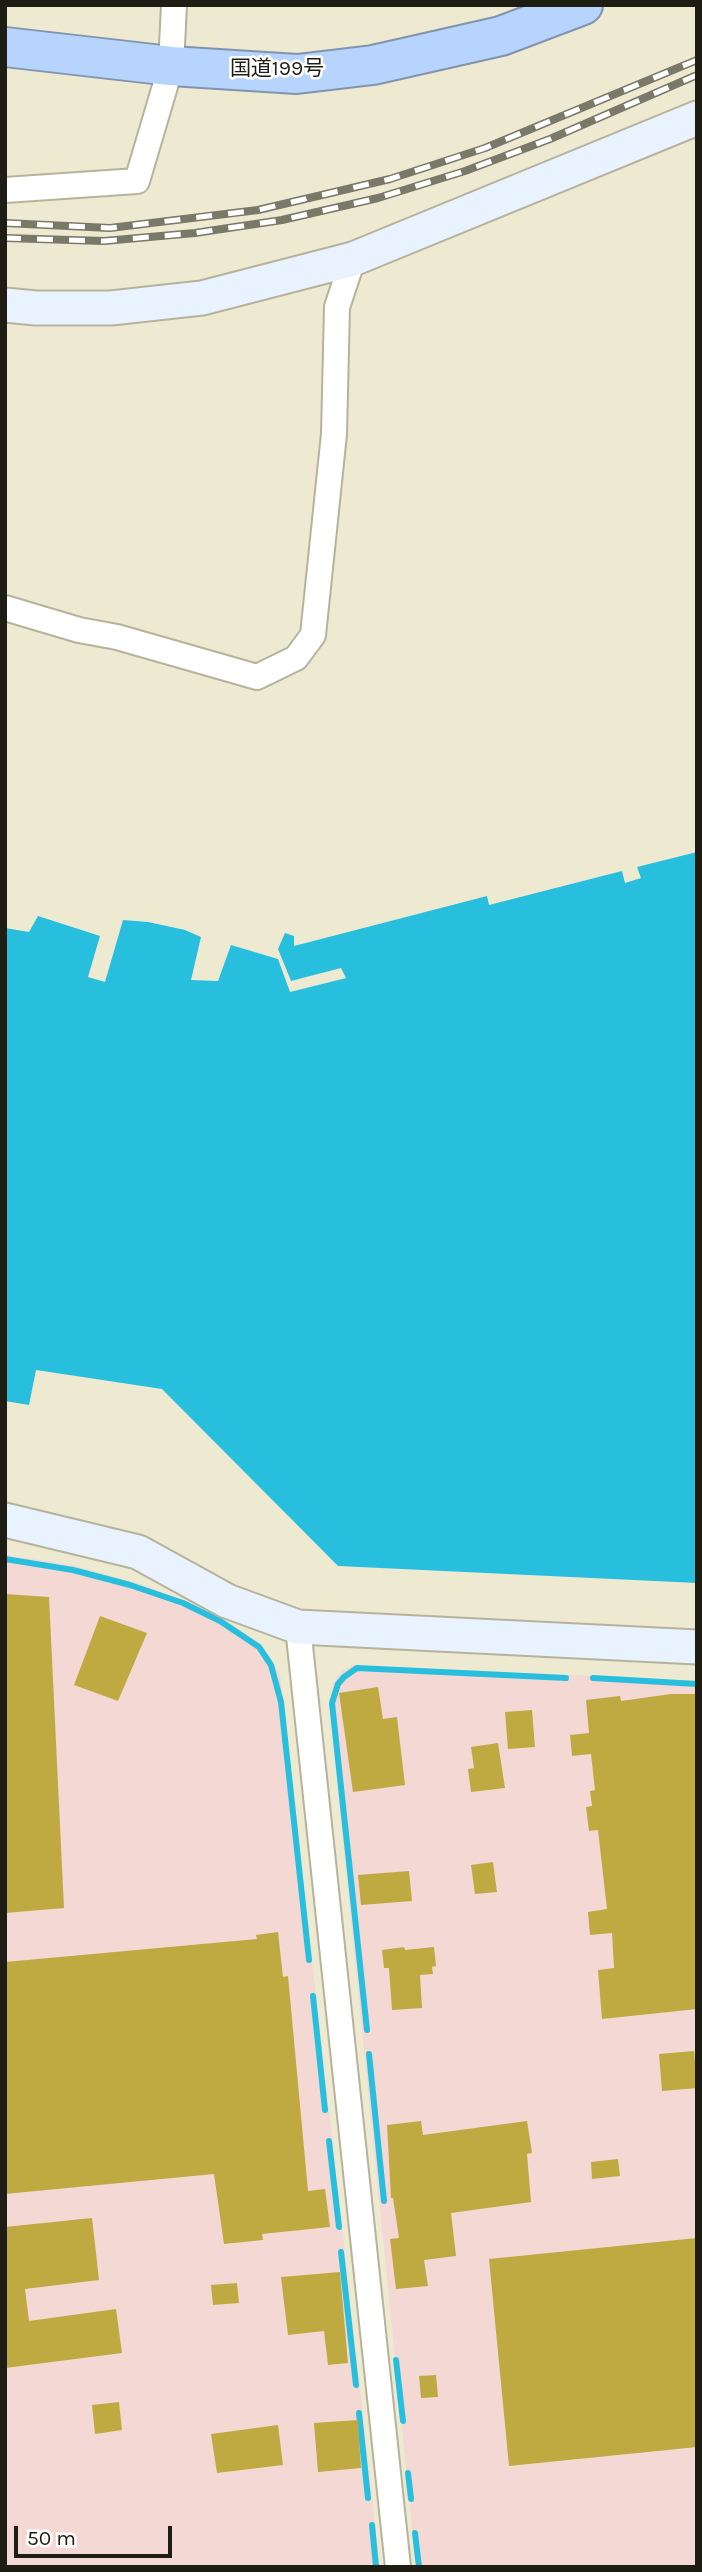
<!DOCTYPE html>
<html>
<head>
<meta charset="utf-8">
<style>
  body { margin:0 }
  #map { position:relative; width:702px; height:2572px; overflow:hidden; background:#eeead2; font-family:Karla,sans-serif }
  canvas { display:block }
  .frame { position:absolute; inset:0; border:7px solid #1e1d14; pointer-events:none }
  .scale { position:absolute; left:14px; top:2526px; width:158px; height:32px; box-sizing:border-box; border:4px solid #1e1d14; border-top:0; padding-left:9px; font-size:21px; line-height:24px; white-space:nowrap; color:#1e1d14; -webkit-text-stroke:5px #fff; paint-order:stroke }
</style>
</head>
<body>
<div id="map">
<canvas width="702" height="2572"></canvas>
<div class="frame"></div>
<div class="scale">50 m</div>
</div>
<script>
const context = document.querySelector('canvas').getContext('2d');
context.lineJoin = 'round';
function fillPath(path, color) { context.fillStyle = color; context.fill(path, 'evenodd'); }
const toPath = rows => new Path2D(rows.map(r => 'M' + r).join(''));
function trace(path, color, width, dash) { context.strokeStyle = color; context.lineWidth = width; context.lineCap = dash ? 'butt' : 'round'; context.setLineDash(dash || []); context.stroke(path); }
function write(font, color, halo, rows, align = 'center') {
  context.font = font + ' Karla,"Noto Sans JP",sans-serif'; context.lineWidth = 5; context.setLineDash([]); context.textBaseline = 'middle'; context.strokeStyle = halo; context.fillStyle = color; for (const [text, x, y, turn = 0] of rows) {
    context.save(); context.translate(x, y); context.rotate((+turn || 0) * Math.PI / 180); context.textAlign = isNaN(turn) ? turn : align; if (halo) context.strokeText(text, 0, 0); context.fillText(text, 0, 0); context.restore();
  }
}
fillPath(toPath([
  [5,1555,71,1565,140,1584,187,1602,233,1625,261,1644,280,1674,380,2567,5,2567],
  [354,1665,697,1681,697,2567,416,2567,329,1702,333,1683,342,1671]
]), '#f3d8d3');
fillPath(toPath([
  [697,852,697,1583,338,1566,162,1389,36,1370,29,1405,5,1401,5,928,29,932,38,916,100,936,88,977,105,982,123,920,148,922,185,930,201,937,191,980,218,981,231,945,278,959,290,992,346,978,341,968,291,981,278,949,285,933,294,936,294,946,487,896,489,905,622,871,625,883,641,878,637,867]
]), '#28bfde');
trace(toPath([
  [5,1559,73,1570,130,1585,183,1603,220,1621,259,1647,271,1665,281,1702,309,1960],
  [593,1678,697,1684],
  [313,1996,325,2110],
  [367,2030,332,1703,338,1684,344,1677,357,1668,566,1678],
  [369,2054,384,2201],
  [329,2141,339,2227],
  [341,2252,356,2385],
  [396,2360,403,2421],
  [359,2413,368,2498],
  [408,2473,411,2499],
  [372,2525,376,2567],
  [415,2533,419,2567]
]), '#28bfde', 6);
fillPath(toPath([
  [5,1594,49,1597,64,1908,5,1913],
  [100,1616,147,1633,118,1701,74,1685],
  [378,1687,383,1719,397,1717,405,1785,353,1792,339,1693],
  [671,1694,697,1694,697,2009,602,2019,598,1970,614,1968,612,1933,590,1935,588,1912,607,1909,598,1830,589,1831,586,1807,592,1806,590,1791,595,1790,591,1754,572,1756,570,1735,589,1733,586,1700,620,1696,621,1701],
  [532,1710,535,1747,508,1749,505,1712],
  [498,1743,505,1788,471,1792,468,1769,474,1768,471,1747],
  [493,1862,497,1892,475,1894,471,1865],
  [409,1871,412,1901,361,1905,358,1875],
  [278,1932,283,1977,288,1976,308,2191,325,2189,330,2227,262,2234,263,2240,224,2244,214,2174,5,2194,5,1962,257,1939,256,1935],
  [404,1947,405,1950,434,1947,436,1966,432,1967,433,1974,420,1975,422,2008,392,2010,389,1968,384,1968,382,1950],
  [694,2051,697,2088,662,2091,659,2054],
  [421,2121,423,2135,527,2121,532,2153,527,2154,531,2202,451,2213,456,2256,424,2260,428,2286,396,2289,390,2239,399,2238,393,2198,391,2198,387,2125],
  [618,2159,620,2176,592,2179,591,2162],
  [92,2218,99,2280,25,2289,29,2321,116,2309,122,2353,5,2368,5,2227],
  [697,2238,697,2447,509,2466,489,2259],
  [340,2272,348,2363,328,2365,324,2331,288,2335,281,2277],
  [237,2283,239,2303,213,2305,211,2285],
  [436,2375,438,2397,421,2398,419,2376],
  [119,2402,122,2430,95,2434,92,2405],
  [358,2420,361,2468,318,2472,314,2423],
  [278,2425,283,2465,217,2473,211,2434]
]), '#bfaa42');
const street = toPath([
  [5,190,137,181,171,66,174,5],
  [5,608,79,630,117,637,257,677,296,658,313,635,334,434,337,307,353,259],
  [298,1627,398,2567]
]);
const secondary = toPath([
  [5,305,36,308,111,308,202,298,353,259,697,118],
  [5,1520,138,1552,227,1601,298,1627,697,1647]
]);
const highway = toPath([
  [5,47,171,66,297,74,373,65,501,36,583,5]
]);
trace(street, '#b7b29c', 28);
trace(secondary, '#b7b29c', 37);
trace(highway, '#8194ac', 42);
trace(street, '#fff', 24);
trace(secondary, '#e9f2ff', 33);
trace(highway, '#b7d4fe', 38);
const rail = toPath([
  [5,223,110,228,258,210,390,179,485,148,697,60],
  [5,238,104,241,195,233,282,220,378,198,465,171,550,139,697,75]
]);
trace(rail, '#7a7868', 8);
trace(rail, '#fff', 5, [16]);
write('21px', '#1e1d14', '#fff', [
  ["国道199号",277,69]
]);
</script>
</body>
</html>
